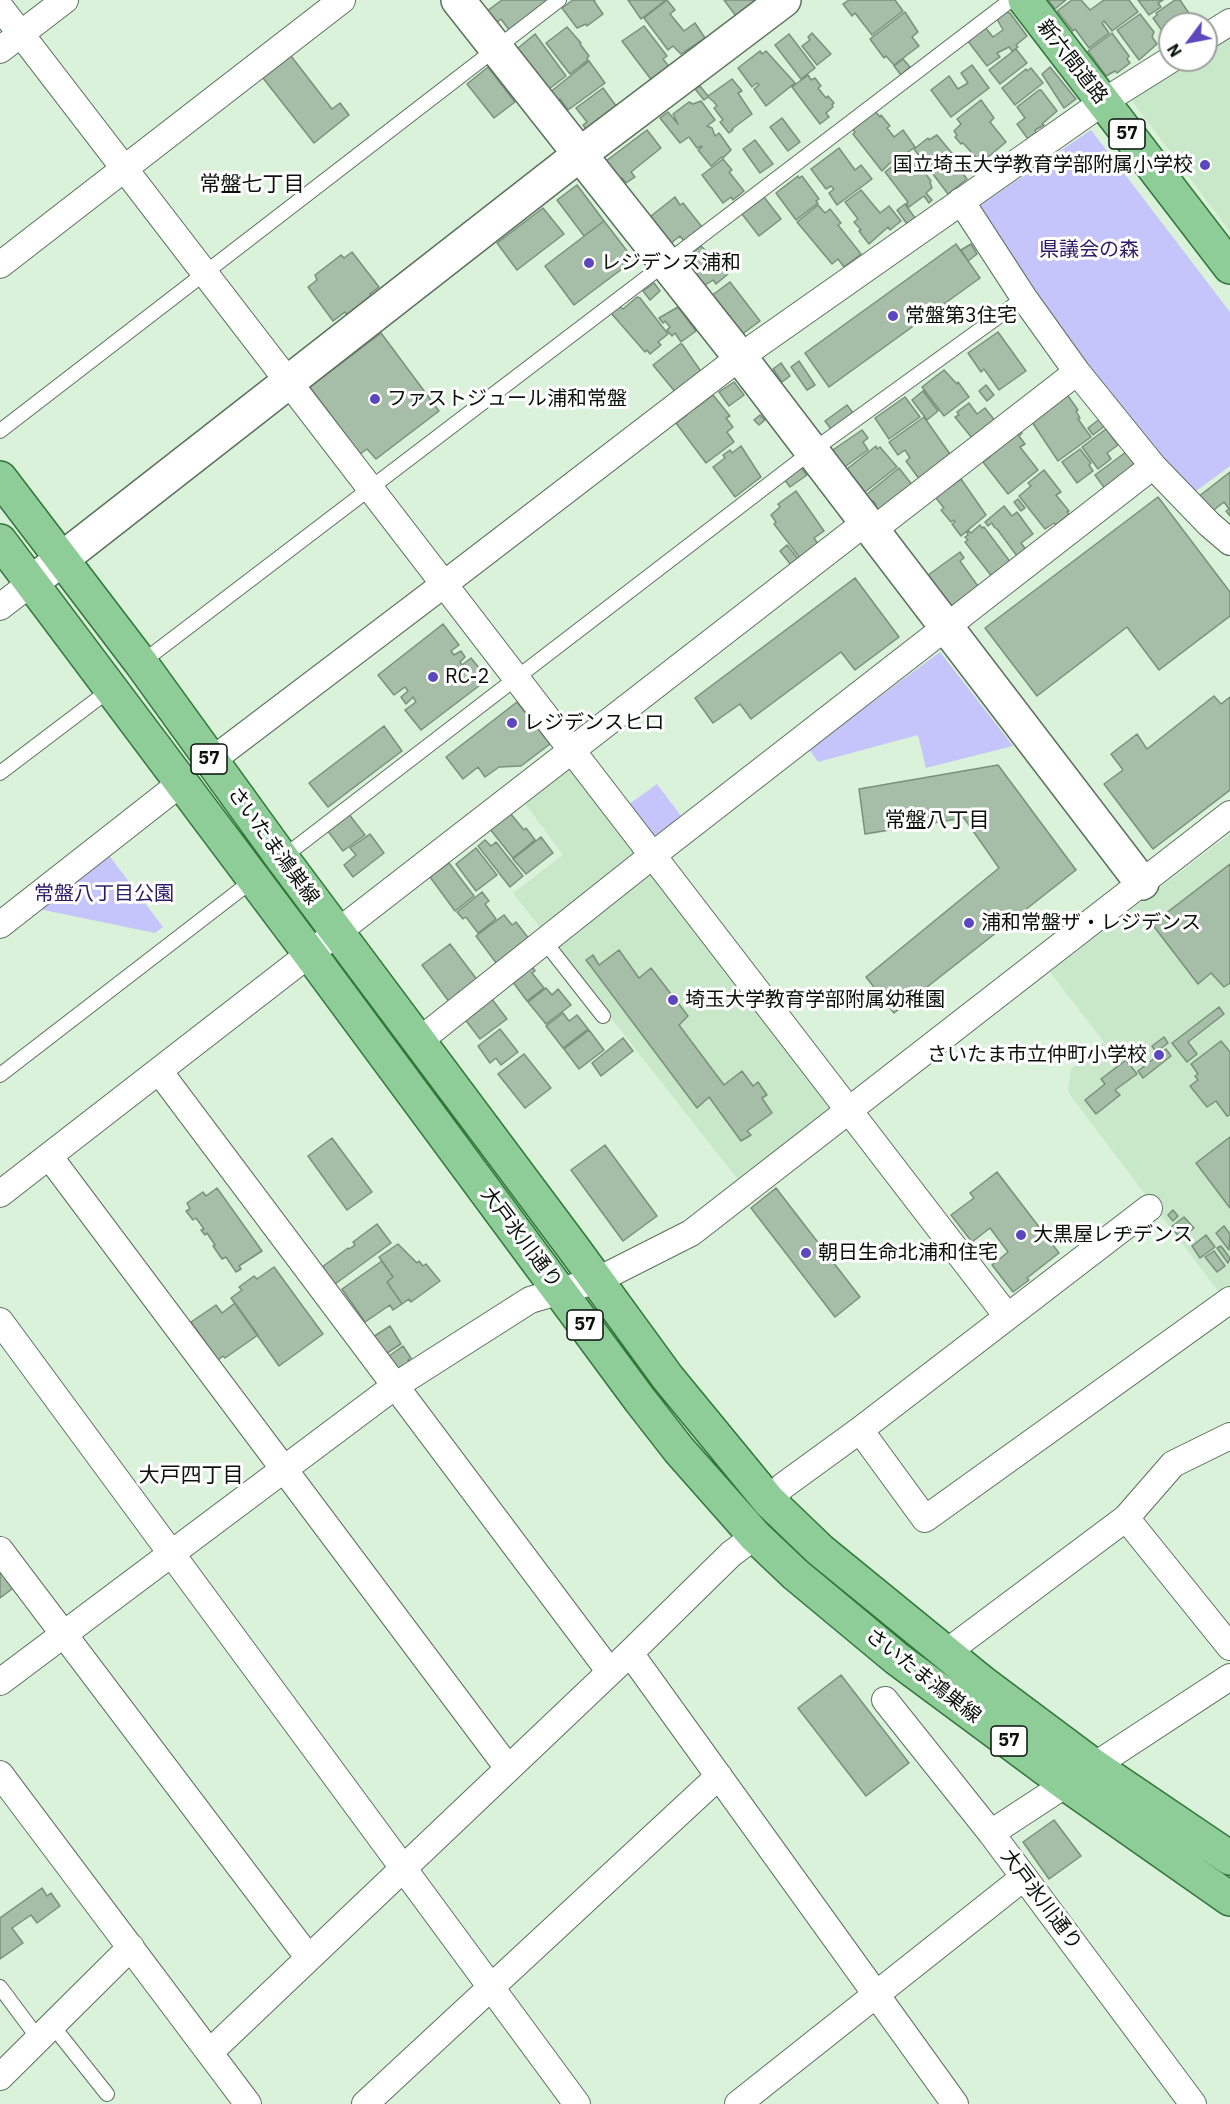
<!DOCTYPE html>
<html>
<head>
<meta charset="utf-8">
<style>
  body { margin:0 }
  #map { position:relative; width:1230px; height:2104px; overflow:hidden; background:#daf2da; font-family:"IBM Plex Sans",sans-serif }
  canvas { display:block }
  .north { position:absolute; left:1158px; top:12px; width:60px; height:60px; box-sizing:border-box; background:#fff; border:2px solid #9da09d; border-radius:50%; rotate:238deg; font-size:16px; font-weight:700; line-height:24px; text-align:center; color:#09110a }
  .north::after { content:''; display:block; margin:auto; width:21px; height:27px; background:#5c47bf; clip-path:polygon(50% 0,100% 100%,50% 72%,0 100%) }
</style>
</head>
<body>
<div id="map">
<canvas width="1230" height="2104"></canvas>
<div class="north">N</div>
</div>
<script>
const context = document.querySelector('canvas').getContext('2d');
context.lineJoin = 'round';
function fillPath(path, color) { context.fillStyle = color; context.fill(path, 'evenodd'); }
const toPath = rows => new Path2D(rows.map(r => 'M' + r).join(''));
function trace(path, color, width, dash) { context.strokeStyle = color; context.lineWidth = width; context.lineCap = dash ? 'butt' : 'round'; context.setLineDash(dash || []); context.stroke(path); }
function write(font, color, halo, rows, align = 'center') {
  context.font = font + ' "IBM Plex Sans","Noto Sans JP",sans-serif'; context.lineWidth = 6; context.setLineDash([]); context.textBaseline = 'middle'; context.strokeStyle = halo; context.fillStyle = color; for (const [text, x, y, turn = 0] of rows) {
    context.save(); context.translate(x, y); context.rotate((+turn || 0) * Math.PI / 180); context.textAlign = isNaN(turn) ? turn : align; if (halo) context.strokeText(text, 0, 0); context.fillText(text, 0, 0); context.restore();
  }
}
fillPath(toPath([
  [1230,38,1230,232,1130,98,1193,60,1206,60,1206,52],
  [571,768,833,1106,739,1181,513,893,563,855,524,802],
  [1230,834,1230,1289,1221,1295,1068,1092,1071,1069,1104,1042,1050,972]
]), '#c9e8ca');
fillPath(toPath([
  [1091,130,1230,312,1230,466,1192,494,1142,442,976,208],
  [940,652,1013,746,926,768,918,735,818,762,809,749],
  [657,784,681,816,652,838,628,805],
  [108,854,163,927,155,933,39,909]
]), '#c5c4fb');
const building = toPath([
  [502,0,550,0,537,10,536,9,510,31,501,19,496,23,487,11,502,0],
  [573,0,595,0,594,1,603,14,587,26,586,24,577,28,562,8,573,0],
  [628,0,666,0,641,19,628,0],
  [667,0,675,10,670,14,684,31,695,23,705,38,681,54,673,46,668,50,644,18,667,0],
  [724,0,753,0,754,2,736,16,724,0],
  [849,0,895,0,903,11,872,35,855,13,852,16,843,4,849,0],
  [1048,0,1066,0,1055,9,1048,0],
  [1072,0,1081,0,1090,10,1104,0,1129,0,1138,12,1112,31,1104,21,1102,23,1109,33,1089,48,1075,29,1073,31,1057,11,1072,0],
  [1138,0,1163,0,1158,3,1161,7,1149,15,1138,0],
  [1175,0,1180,0,1195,22,1192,24,1170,24,1170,42,1153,18,1157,15,1156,13,1175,0],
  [905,12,918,32,912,37,919,46,894,65,886,56,884,58,870,39,905,12],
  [1006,12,1010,13,1027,36,1016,45,1018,47,1012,51,1009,47,997,53,1000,57,987,66,967,40,985,27,993,37,1003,30,997,19,1006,12],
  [1140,14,1154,32,1152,37,1157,44,1139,60,1117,30,1140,14],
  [644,26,667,56,663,59,671,69,653,82,622,41,644,26],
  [567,27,581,43,580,44,589,56,587,58,588,60,570,74,546,43,567,27],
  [812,33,831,54,817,65,802,46,810,40,808,37,812,33],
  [1112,33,1129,56,1127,59,1130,63,1117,73,1115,71,1106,76,1088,51,1112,33],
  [535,34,566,76,549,89,517,49,535,34],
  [789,34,815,68,801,79,775,45,789,34],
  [1016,49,1027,63,1000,84,989,70,1016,49],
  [760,51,762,54,766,51,795,83,766,106,754,89,759,85,757,83,752,87,738,68,760,51],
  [291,56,332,109,340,103,349,115,314,143,263,78,291,56],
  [903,59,910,67,901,75,894,66,903,59],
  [589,61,605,83,568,110,560,99,555,102,549,93,589,61],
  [972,65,989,88,951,117,931,90,949,76,958,89,968,83,961,73,972,65],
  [488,67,515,102,494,118,467,84,488,67],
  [1050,67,1076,99,1064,108,1042,74,1050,67],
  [1031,68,1043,83,1015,105,1002,88,1026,69,1027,71,1031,68],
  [808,75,811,80,815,78,821,86,818,88,826,98,828,96,834,103,832,105,833,107,826,113,829,117,820,124,792,87,808,75],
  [732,79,742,91,738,93,752,114,732,129,733,130,729,133,720,122,723,120,714,108,717,106,714,102,708,97,704,100,695,89,700,86,708,96,732,79],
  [603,88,619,110,589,133,583,125,587,122,576,108,603,88],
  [1039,90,1041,90,1057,111,1042,124,1044,125,1035,130,1036,133,1028,139,1017,124,1025,118,1017,107,1039,90],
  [981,100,994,118,990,122,1006,142,981,163,963,143,961,144,955,137,957,135,954,131,961,124,957,119,981,100],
  [701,101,715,120,707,126,712,128,715,136,719,133,731,150,723,158,722,157,711,166,698,150,702,147,701,146,697,148,689,137,680,143,660,118,668,112,678,124,673,114,689,102,693,104,701,101],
  [874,110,880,117,881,115,890,126,887,128,894,137,903,130,915,147,897,160,895,158,882,171,853,134,855,132,852,128,874,110],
  [782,118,800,142,788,151,770,127,782,118],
  [647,130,661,148,631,172,635,177,626,183,622,178,620,180,606,161,647,130],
  [937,135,960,163,959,164,963,168,960,170,967,179,948,194,914,149,928,138,929,140,937,135],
  [755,140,773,164,760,173,743,149,755,140],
  [839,148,855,170,861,165,872,179,837,205,829,193,834,189,831,186,826,189,811,169,839,148],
  [908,154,910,154,920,167,918,168,920,170,922,169,931,181,930,182,932,188,926,193,932,200,929,203,924,196,909,207,906,204,908,202,885,172,908,154],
  [723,159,732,170,729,172,744,191,733,200,731,197,723,203,702,175,723,159],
  [798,176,799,178,802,176,819,199,816,201,818,203,796,220,776,193,798,176],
  [577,185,604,221,584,236,557,200,577,185],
  [861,190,880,213,889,206,901,221,890,230,888,227,869,244,859,231,861,230,854,222,858,219,845,202,861,190],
  [675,197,680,205,683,203,702,227,684,241,680,236,671,243,653,221,651,216,675,197],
  [764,197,781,219,759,236,742,214,764,197],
  [905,204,915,218,907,224,897,210,905,204],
  [818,205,825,213,830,209,841,223,838,225,861,254,844,267,838,259,832,264,797,222,818,205],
  [543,208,564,234,517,270,497,243,543,208],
  [604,221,634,260,574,305,545,266,604,221],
  [956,244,980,278,829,387,805,353,956,244],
  [971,244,977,254,968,261,961,250,971,244],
  [701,246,715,260,716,259,728,274,716,284,713,280,704,286,681,261,701,246],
  [352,252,379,287,370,294,371,296,347,315,345,312,333,321,308,287,317,280,315,275,341,255,344,258,352,252],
  [730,282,760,321,737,338,707,299,730,282],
  [654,283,660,291,650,300,643,291,654,283],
  [637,297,640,298,668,334,658,342,661,345,650,354,647,350,645,352,611,313,619,306,623,309,637,297],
  [678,307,696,331,681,342,675,333,672,336,667,330,670,327,665,321,663,323,659,318,678,307],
  [998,332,1026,371,999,390,984,369,981,372,968,353,998,332],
  [381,333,439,411,376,459,367,449,360,454,310,387,381,333],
  [680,344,682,344,702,373,676,393,653,365,680,344],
  [799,361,815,385,807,390,791,367,799,361],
  [781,363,790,376,782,382,773,369,781,363],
  [944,370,957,384,958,382,969,397,944,416,922,387,944,370],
  [734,382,744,395,729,406,719,392,734,382],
  [986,385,994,395,987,401,979,391,986,385],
  [923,391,938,411,927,420,912,400,923,391],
  [1066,393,1078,410,1076,411,1080,418,1078,419,1091,437,1058,461,1030,419,1066,393],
  [713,395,730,416,726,418,733,427,727,432,734,442,706,463,676,423,687,415,685,413,694,405,696,408,713,395],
  [905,397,920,417,889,439,875,418,905,397],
  [969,403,977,414,985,408,999,426,972,438,955,417,959,415,957,412,969,403],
  [847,405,853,413,831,429,825,421,847,405],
  [760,415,765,420,759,425,754,420,760,415],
  [924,417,952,457,920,480,906,461,910,458,905,450,898,455,889,442,924,417],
  [1101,418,1106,425,1093,435,1088,428,1101,418],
  [1106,429,1118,445,1107,453,1111,459,1098,469,1082,447,1106,429],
  [862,430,868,438,863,442,868,450,839,471,827,454,862,430],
  [1019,430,1022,433,1019,436,1025,444,1020,447,1038,470,1008,494,983,462,990,457,987,453,1019,430],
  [741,446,761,477,735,497,713,467,725,458,723,455,730,450,732,453,741,446],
  [876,446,877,449,880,447,897,467,865,492,847,469,876,446],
  [1080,449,1091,463,1089,465,1093,471,1077,483,1062,462,1080,449],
  [1126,452,1137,468,1106,490,1095,475,1126,452],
  [800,467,807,475,790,487,784,479,800,467],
  [899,468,916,490,877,520,870,510,876,505,873,501,866,506,861,499,899,468],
  [1044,470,1061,492,1056,495,1069,511,1067,512,1069,514,1056,525,1054,523,1045,529,1019,496,1031,486,1028,483,1044,470],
  [1230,472,1230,516,1226,511,1229,509,1224,502,1210,513,1198,497,1230,472],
  [961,479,986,515,961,536,952,524,955,522,954,520,951,522,941,510,944,508,936,498,952,484,953,485,961,479],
  [796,491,824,531,814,538,818,544,800,558,774,524,776,522,771,515,780,507,778,504,796,491],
  [1158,497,1230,592,1230,616,1159,670,1127,627,1037,696,985,628,1158,497],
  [1018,499,1025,508,1021,511,1014,502,1018,499],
  [1004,506,1012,516,1017,512,1033,534,1021,543,1029,554,1020,560,997,529,994,527,992,523,988,526,985,522,1004,506],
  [980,525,982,528,984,527,1011,563,993,578,965,542,968,540,965,537,968,535,967,533,969,531,971,533,980,525],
  [787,545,798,559,791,565,780,551,787,545],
  [960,552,964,558,960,561,980,589,950,612,924,578,960,552],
  [855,578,899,637,855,670,841,652,751,719,740,704,713,723,695,698,855,578],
  [443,624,459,645,451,651,454,655,461,651,465,657,460,662,462,665,471,658,488,679,421,730,405,710,416,702,413,697,406,704,401,697,408,691,405,687,394,695,378,675,443,624],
  [1214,696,1221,704,1230,697,1230,790,1153,849,1104,784,1123,770,1111,754,1137,734,1147,749,1214,696],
  [517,702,550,744,521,766,499,767,485,777,478,767,463,779,446,757,517,702],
  [384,726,402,751,328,807,309,783,384,726],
  [998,765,1076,870,894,1013,866,977,999,868,964,818,865,834,859,789,998,765],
  [348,813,365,835,343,851,327,830,348,813],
  [510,813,524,830,526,828,535,840,513,858,490,829,510,813],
  [370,834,384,853,353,877,344,865,356,855,350,848,370,834],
  [541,837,553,853,526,874,513,859,541,837],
  [485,840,491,846,496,842,523,876,510,887,478,846,485,840],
  [476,848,497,875,476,891,456,864,476,848],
  [449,863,474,896,455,911,430,877,449,863],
  [1230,864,1230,983,1224,987,1211,973,1198,984,1152,924,1230,864],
  [482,892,489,901,485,904,496,919,478,933,466,917,463,919,457,912,482,892],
  [504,915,512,925,516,922,529,939,497,964,476,936,504,915],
  [450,944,478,981,450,1003,422,965,450,944],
  [619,950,639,978,651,968,688,1016,679,1025,724,1085,742,1071,753,1086,758,1082,767,1095,762,1098,772,1113,747,1131,751,1135,741,1141,709,1097,697,1108,586,960,593,955,599,965,619,950],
  [530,963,535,971,532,973,544,988,527,1001,510,978,530,963],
  [546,988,552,995,558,989,571,1005,546,1024,528,1002,546,988],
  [491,998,507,1019,480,1039,464,1018,491,998],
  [1219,1007,1224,1014,1188,1042,1197,1054,1187,1062,1172,1043,1219,1007],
  [563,1013,569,1021,577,1015,588,1029,563,1048,546,1026,563,1013],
  [500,1029,518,1052,501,1065,496,1058,490,1063,478,1046,500,1029],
  [589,1030,604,1050,579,1069,564,1049,589,1030],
  [1164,1037,1168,1043,1156,1052,1152,1046,1164,1037],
  [623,1038,633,1051,601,1076,592,1063,623,1038],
  [1221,1041,1230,1052,1230,1115,1227,1116,1216,1101,1207,1107,1190,1086,1198,1080,1195,1076,1198,1074,1191,1064,1221,1041],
  [1166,1049,1171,1056,1143,1078,1138,1071,1166,1049],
  [524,1054,551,1088,525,1108,498,1074,524,1054],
  [1126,1060,1137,1074,1115,1090,1120,1095,1096,1114,1085,1100,1105,1084,1101,1079,1126,1060],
  [1230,1137,1230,1208,1196,1163,1230,1137],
  [332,1138,372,1192,347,1210,308,1156,332,1138],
  [605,1145,657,1216,623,1241,571,1170,605,1145],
  [997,1172,1059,1253,1027,1278,1029,1280,1013,1292,992,1265,1008,1252,990,1228,972,1242,951,1215,974,1198,970,1193,997,1172],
  [217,1188,262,1251,239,1266,241,1269,236,1272,226,1257,222,1259,213,1246,215,1245,207,1233,205,1235,201,1230,204,1229,196,1218,193,1220,186,1211,190,1209,187,1203,203,1192,206,1196,217,1188],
  [776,1188,860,1297,835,1317,751,1208,776,1188],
  [1173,1210,1178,1216,1173,1221,1168,1215,1173,1210],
  [1184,1217,1194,1228,1181,1239,1171,1227,1184,1217],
  [377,1224,391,1243,335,1284,322,1267,348,1248,349,1249,355,1245,353,1242,377,1224],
  [1224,1226,1230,1234,1229,1250,1216,1233,1224,1226],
  [1206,1235,1215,1247,1200,1258,1192,1246,1206,1235],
  [398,1244,417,1263,419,1261,423,1266,426,1264,440,1281,411,1302,409,1299,402,1304,387,1282,393,1277,379,1257,398,1244],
  [1221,1246,1230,1258,1228,1263,1217,1248,1221,1246],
  [1214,1251,1225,1266,1217,1272,1205,1257,1214,1251],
  [382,1261,393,1277,387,1282,402,1304,393,1310,390,1305,365,1322,342,1289,382,1261],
  [274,1267,323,1334,279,1366,231,1298,242,1290,239,1287,254,1276,257,1279,274,1267],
  [235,1303,258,1335,225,1358,223,1356,218,1360,191,1322,216,1305,222,1313,235,1303],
  [390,1326,401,1344,384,1355,373,1337,390,1326],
  [403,1346,411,1358,408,1360,410,1363,400,1370,397,1367,394,1370,386,1358,403,1346],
  [0,1565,16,1586,0,1598,0,1565],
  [841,1675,909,1763,866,1796,798,1708,841,1675],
  [1054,1820,1081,1856,1049,1879,1023,1842,1054,1820],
  [42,1888,47,1896,51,1893,60,1906,37,1923,31,1915,12,1928,23,1943,0,1959,0,1918,42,1888]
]);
fillPath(building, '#a6bea7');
trace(building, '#79907a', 1.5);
const service = toPath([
  [0,431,559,0],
  [141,663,1011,0],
  [0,773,112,688],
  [282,858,812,451,1024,298],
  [545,942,603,1016],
  [0,1075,253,880],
  [0,1987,38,2038],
  [52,2025,107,2094]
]);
const minor = toPath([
  [0,7,1007,1316],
  [1206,37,1230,22],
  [0,50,65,0],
  [961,201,1024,298,1077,372,1153,466,1209,524,1230,542],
  [0,265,342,0],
  [873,530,1077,372],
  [0,607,31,583],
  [211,761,443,585,740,357,1103,102,1170,60],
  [0,925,181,783],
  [419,1041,653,855,1153,466],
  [159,1071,610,1672],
  [49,1156,508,1768],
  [0,1194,866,522],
  [1149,1208,860,1430,925,1519,1230,1300],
  [0,1321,577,2104],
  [769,1501,783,1486,860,1430],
  [1126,1518,1230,1647],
  [0,1550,308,1957],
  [947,1652,1126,1518,1173,1464,1230,1436],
  [630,1653,955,2104],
  [0,1682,395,1386,530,1300,598,1280,691,1233,1230,814],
  [885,1700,991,1833,1193,2104],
  [1094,1766,1230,1677],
  [0,1774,248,2104],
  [991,1833,1066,1784],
  [210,2052,630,1653,731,1554,755,1536],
  [0,2077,131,1947],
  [365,2104,719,1776],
  [738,2104,1023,1878]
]);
const tertiary = toPath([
  [458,0,740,357,1142,883],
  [31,583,579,155,784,0]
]);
const primary = toPath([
  [1025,0,1230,267],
  [0,478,141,663,282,858,574,1249,668,1378,769,1501,820,1550,983,1683,1094,1766,1230,1858],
  [0,541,310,954,640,1400,679,1450,755,1536,795,1574,896,1658,1066,1784,1230,1899]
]);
trace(service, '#5c715d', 16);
trace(minor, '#5c715d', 28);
trace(tertiary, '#5c715d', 36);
trace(primary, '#307539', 36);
trace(service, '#fff', 14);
trace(minor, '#fff', 26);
trace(tertiary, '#fff', 33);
trace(primary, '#8fcd98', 33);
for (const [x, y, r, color] of [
  [1205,165,6,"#5c47bf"],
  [589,263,6,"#5c47bf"],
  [893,316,6,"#5c47bf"],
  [375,399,6,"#5c47bf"],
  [433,677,6,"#5c47bf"],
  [512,723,6,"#5c47bf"],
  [969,923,6,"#5c47bf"],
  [673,1000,6,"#5c47bf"],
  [1159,1055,6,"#5c47bf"],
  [1021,1235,6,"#5c47bf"],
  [806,1253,6,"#5c47bf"]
]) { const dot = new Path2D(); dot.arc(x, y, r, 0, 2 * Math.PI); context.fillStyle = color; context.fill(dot); trace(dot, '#fff', 2); }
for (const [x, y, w] of [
  [1127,134,36],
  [209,759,36],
  [585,1325,36],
  [1009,1741,36]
]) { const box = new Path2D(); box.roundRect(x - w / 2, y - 15, w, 30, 4.5); context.fillStyle = '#fff'; context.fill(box); trace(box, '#09110a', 1.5); }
write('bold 18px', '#09110a', null, [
  ["57",1127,134],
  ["57",209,759],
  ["57",585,1325],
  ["57",1009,1741]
]);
write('20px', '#09110a', '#fff', [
  ["新六間道路",1072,62,52],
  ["さいたま鴻巣線",273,846,54],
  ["大戸氷川通り",521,1238,53],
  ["さいたま鴻巣線",923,1676,38],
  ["大戸氷川通り",1041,1900,53]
]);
write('20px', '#09110a', '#fff', [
  ["国立埼玉大学教育学部附属小学校",1193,165,"right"],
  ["レジデンス浦和",601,263],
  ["常盤第3住宅",905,316],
  ["ファストジュール浦和常盤",387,399],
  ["RC-2",445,677],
  ["レジデンスヒロ",524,723],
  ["浦和常盤ザ・レジデンス",981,923],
  ["埼玉大学教育学部附属幼稚園",685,1000],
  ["さいたま市立仲町小学校",1147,1055,"right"],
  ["大黒屋レヂデンス",1033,1235],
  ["朝日生命北浦和住宅",818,1253]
], 'left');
write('20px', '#2b1b66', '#fff', [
  ["県議会の森",1089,250],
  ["常盤八丁目公園",104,894]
]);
write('21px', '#09110a', '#fff', [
  ["常盤七丁目",252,185],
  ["常盤八丁目",937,821],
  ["大戸四丁目",191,1476]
]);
</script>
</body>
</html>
